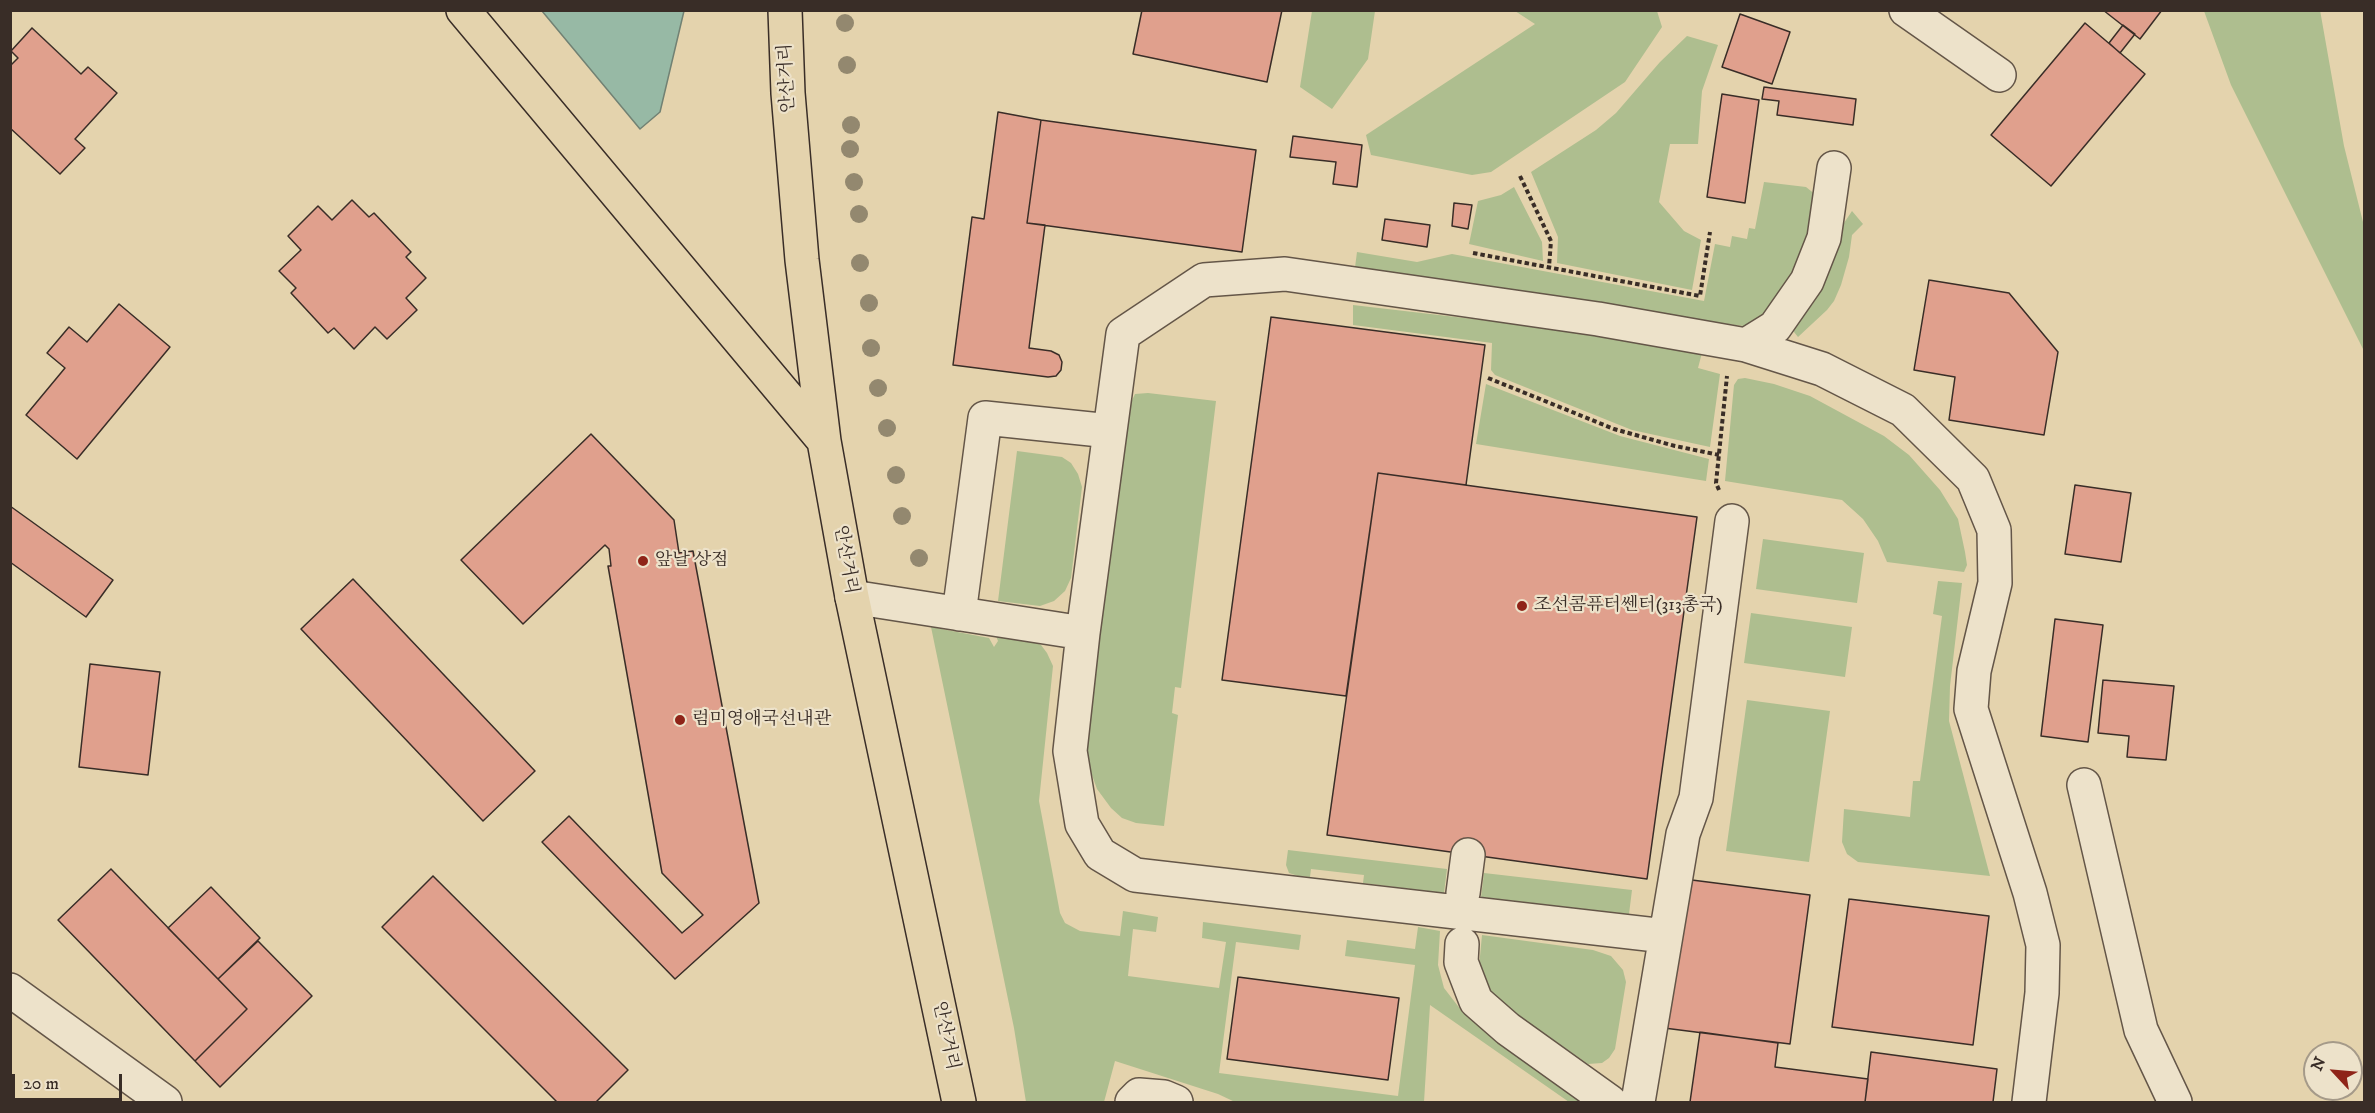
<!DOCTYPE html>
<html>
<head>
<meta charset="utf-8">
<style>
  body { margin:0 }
  #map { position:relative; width:2375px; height:1113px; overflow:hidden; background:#e4d3ad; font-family:"IM FELL DW Pica",serif }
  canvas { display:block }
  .frame { position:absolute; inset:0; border:12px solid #392d27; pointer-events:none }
  .north { position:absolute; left:2303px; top:1041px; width:60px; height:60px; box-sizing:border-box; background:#ede2ca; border:2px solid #a59a89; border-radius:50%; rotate:296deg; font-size:16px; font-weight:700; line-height:24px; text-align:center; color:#392d27 }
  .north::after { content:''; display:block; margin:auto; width:21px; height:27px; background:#8f2418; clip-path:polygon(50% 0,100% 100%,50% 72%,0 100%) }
  .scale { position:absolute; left:12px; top:1074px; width:110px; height:27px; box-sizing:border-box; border:3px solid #392d27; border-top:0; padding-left:8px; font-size:18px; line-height:21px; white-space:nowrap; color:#392d27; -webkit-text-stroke:4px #ede2ca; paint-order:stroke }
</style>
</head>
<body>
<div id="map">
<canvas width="2375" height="1113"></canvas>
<div class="frame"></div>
<div class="north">N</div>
<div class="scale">20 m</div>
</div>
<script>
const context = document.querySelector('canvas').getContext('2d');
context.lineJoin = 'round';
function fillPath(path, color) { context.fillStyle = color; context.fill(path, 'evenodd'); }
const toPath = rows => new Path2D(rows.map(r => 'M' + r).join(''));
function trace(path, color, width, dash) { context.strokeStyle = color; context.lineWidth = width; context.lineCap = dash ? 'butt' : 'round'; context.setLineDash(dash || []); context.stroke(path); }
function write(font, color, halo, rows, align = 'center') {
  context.font = font + ' "IM FELL DW Pica","Noto Serif KR",serif'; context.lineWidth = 4.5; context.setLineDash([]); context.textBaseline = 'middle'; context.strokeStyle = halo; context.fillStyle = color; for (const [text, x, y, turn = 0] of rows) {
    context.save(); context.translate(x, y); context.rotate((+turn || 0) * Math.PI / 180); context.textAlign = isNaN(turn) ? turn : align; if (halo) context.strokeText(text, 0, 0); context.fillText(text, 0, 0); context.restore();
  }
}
fillPath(toPath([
  [2320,10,2344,146,2364,226,2364,351,2231,85,2204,11],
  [1312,11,1375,11,1368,59,1332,109,1300,87],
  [1515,11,1657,11,1662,27,1625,82,1491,172,1472,175,1371,155,1366,135,1535,24],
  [1687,36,1718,45,1702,91,1698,144,1670,144,1659,202,1684,231,1701,240,1692,290,1557,263,1558,237,1531,172,1596,130,1616,113,1660,62],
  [1764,182,1806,187,1816,195,1818,236,1771,316,1743,326,1354,275,1357,252,1417,262,1452,254,1704,301,1715,244,1730,247,1732,236,1747,239,1749,228,1755,229],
  [1514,187,1542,242,1543,261,1469,244,1478,201,1501,195],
  [1852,211,1863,224,1852,235,1849,257,1841,285,1834,301,1827,310,1798,337,1790,327,1812,305,1820,292,1842,226],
  [1353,305,1636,338,1703,349,1698,368,1720,374,1710,447,1632,430,1495,375,1491,370,1492,343,1353,325],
  [1745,378,1774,384,1810,396,1884,436,1909,455,1940,490,1958,519,1965,552,1967,565,1964,572,1887,562,1878,541,1863,519,1842,500,1725,481,1734,385,1738,379],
  [1486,384,1620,436,1709,459,1706,481,1476,444],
  [1148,393,1216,401,1181,688,1175,687,1172,713,1178,715,1164,826,1136,823,1122,818,1111,808,1097,789,1088,764,1086,748,1128,409,1135,394],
  [1017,451,1062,457,1071,463,1078,474,1082,487,1071,578,1065,591,1054,601,1040,606,998,601],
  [1763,539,1864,553,1857,603,1756,589],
  [1938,581,1962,583,1950,686,1949,721,1990,876,1858,862,1847,854,1842,842,1844,809,1910,817,1913,781,1920,781,1942,616,1933,614],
  [1751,613,1852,627,1845,677,1744,663],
  [931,627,989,638,994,647,998,641,996,636,1033,641,1041,645,1047,653,1053,666,1039,801,1060,913,1065,923,1080,931,1120,936,1123,911,1158,917,1156,932,1133,929,1128,976,1219,988,1226,942,1202,938,1203,922,1301,935,1299,950,1236,942,1219,1073,1398,1096,1415,965,1345,956,1347,940,1415,949,1418,927,1440,931,1438,965,1444,988,1461,1010,1509,1050,1584,1102,1569,1102,1430,1005,1424,1102,1235,1102,1218,1094,1115,1061,1104,1102,1026,1102,1014,1028],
  [1747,700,1830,711,1809,862,1726,851],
  [1288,850,1447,869,1444,893,1363,883,1364,875,1311,869,1310,877,1298,876,1289,873,1286,865],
  [1484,873,1632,890,1629,914,1481,897],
  [1482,935,1593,950,1611,956,1623,970,1626,982,1615,1049,1609,1058,1602,1063,1588,1064,1499,1002,1484,986,1479,967]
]), '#aebe8f');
const water = toPath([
  [542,11,684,11,660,112,640,129,542,11]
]);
fillPath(water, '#97b9a5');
trace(water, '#718173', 1.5);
const building = toPath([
  [1142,10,1282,10,1267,82,1133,54,1142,10],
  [2103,10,2162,10,2140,39,2103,10],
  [1740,14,1790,32,1772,84,1722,67,1740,14],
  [2085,23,2145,74,2051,186,1991,135,2085,23],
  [2123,25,2135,34,2120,53,2109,43,2123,25],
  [32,28,81,74,88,67,117,93,75,139,85,148,60,174,10,128,10,66,18,58,11,51,32,28],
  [1764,87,1856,99,1853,125,1777,115,1779,101,1762,99,1764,87],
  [1722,94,1759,100,1745,203,1707,197,1722,94],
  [998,112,1041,120,1027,223,1045,225,1029,348,1051,351,1059,355,1062,362,1061,370,1056,376,1048,377,953,365,972,217,984,219,998,112],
  [1041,120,1256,150,1242,252,1027,223,1041,120],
  [1293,136,1362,145,1357,187,1333,184,1336,162,1290,157,1293,136],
  [352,200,369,217,374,213,411,252,406,257,426,278,406,298,417,310,387,339,375,327,354,349,334,328,328,333,291,293,296,288,279,271,301,250,288,236,318,206,332,220,352,200],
  [1454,203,1472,205,1468,229,1452,226,1454,203],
  [1385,219,1430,225,1427,247,1382,240,1385,219],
  [1929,280,2009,293,2058,352,2044,435,1949,420,1955,377,1914,370,1929,280],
  [119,304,170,347,77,459,26,415,65,368,47,353,69,327,87,342,119,304],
  [1271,317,1485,345,1466,485,1378,473,1346,696,1222,680,1271,317],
  [591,434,674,520,679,553,693,551,759,903,675,979,542,842,569,816,682,933,703,915,662,873,608,566,611,566,609,549,605,545,523,624,461,560,591,434],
  [1378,473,1697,517,1647,879,1327,835,1378,473],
  [2075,485,2131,493,2121,562,2065,554,2075,485],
  [10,506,113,580,86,617,10,562,10,506],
  [353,579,535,771,483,821,301,629,353,579],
  [2055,619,2103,625,2088,742,2041,736,2055,619],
  [90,664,160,672,148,775,79,767,90,664],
  [2103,680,2174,686,2166,760,2127,757,2129,736,2098,733,2103,680],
  [111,869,247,1009,195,1061,58,920,111,869],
  [433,876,628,1070,596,1102,557,1102,382,927,433,876],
  [1684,879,1810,895,1790,1044,1664,1028,1684,879],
  [211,887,260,938,218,979,168,928,211,887],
  [1849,899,1989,916,1973,1045,1832,1027,1849,899],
  [258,941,312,996,220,1087,195,1061,247,1009,218,979,258,941],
  [1238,977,1399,998,1388,1080,1227,1059,1238,977],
  [1700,1032,1778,1043,1775,1067,1868,1079,1865,1102,1690,1102,1700,1032],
  [1871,1052,1997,1069,1993,1102,1865,1102,1871,1052]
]);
fillPath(building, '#e0a08d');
trace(building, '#392d27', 1.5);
const minor = toPath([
  [1906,10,1999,75],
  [1746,345,1775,327,1807,281,1824,238,1834,168],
  [852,597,1083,633],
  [959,614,985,418,1110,431],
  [2084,785,2141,1030,2175,1102],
  [1463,893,1468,855],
  [1665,936,1135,875,1100,854,1082,824,1070,751,1083,633,1123,334,1204,280,1285,274,1598,319,1746,345,1822,369,1903,410,1973,479,1994,530,1995,583,1974,671,1971,709,2030,893,2043,945,2042,993,2029,1102],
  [1462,944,1461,962,1476,1001,1508,1029,1610,1102],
  [10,990,165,1102],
  [1132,1102,1139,1095,1164,1097,1176,1102],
  [1638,1102,1683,834,1696,798,1732,521]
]);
const major = toPath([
  [463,10,824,441],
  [785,10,788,93,802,260,824,441,852,597,959,1102]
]);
trace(minor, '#645648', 36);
trace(major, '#392d27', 36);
trace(toPath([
  [1520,176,1551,241,1549,267],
  [1473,253,1700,296,1710,232],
  [1488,378,1614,429,1675,446,1719,455],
  [1719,490,1716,483,1727,376]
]), '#392d27', 4, [4.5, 3]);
trace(minor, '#ede2ca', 33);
trace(major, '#e4d3ad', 33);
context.fillStyle = '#93886f';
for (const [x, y] of [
  [845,23],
  [847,65],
  [851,125],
  [850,149],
  [854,182],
  [859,214],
  [860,263],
  [869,303],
  [871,348],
  [878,388],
  [887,428],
  [896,475],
  [902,516],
  [919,558]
]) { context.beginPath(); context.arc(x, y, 9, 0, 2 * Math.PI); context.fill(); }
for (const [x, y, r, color] of [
  [643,561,6,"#8f2418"],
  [1522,606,6,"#8f2418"],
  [680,720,6,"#8f2418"]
]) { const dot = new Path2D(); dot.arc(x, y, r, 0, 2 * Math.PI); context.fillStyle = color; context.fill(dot); trace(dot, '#ede2ca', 2); }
write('18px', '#392d27', '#ede2ca', [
  ["안산거리",788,78,-93],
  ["안산거리",845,560,80],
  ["안산거리",945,1036,78]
]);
write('18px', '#392d27', '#ede2ca', [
  ["앞날 상점",655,561],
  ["조선콤퓨터쎈터(313총국)",1534,606],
  ["럼미영애국선내관",692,720]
], 'left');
</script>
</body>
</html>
